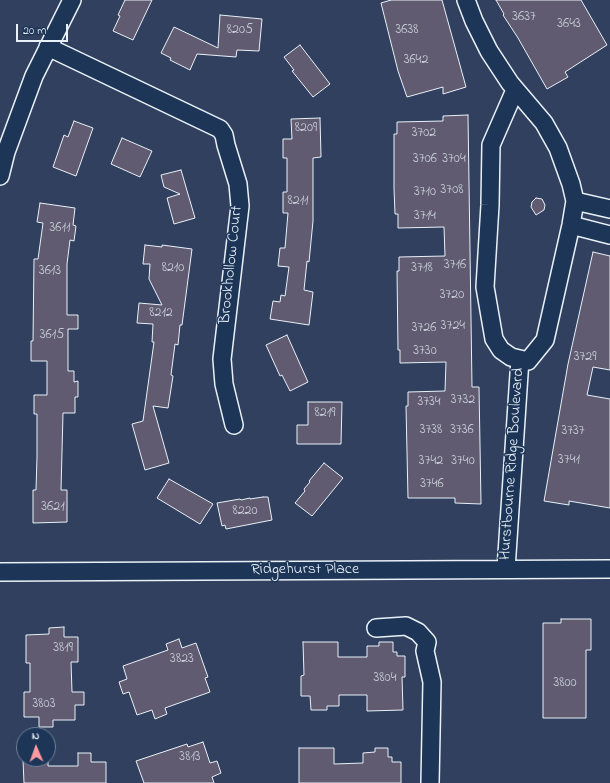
<!DOCTYPE html>
<html>
<head>
<meta charset="utf-8">
<style>
  body { margin:0 }
  #map { position:relative; width:610px; height:783px; overflow:hidden; background:#31405e; font-family:"Indie Flower",sans-serif }
  canvas { display:block }
  .north { position:absolute; left:16px; top:727px; width:40px; height:40px; box-sizing:border-box; background:#1d3557; border:1px solid #6e8097; border-radius:50%; rotate:358deg; font-size:11px; font-weight:700; line-height:16px; text-align:center; color:#e8f1f8 }
  .north::after { content:''; display:block; margin:auto; width:14px; height:18px; background:#ff9aa2; clip-path:polygon(50% 0,100% 100%,50% 72%,0 100%) }
  .scale { position:absolute; left:16px; top:24px; width:52px; height:18px; box-sizing:border-box; border:2px solid #e8f1f8; border-top:0; padding-left:5px; font-size:12px; line-height:14px; white-space:nowrap; color:#e8f1f8; -webkit-text-stroke:3px #1d3557; paint-order:stroke }
</style>
</head>
<body>
<div id="map">
<canvas width="610" height="783"></canvas>
<div class="north">N</div>
<div class="scale">20 m</div>
</div>
<script>
const context = document.querySelector('canvas').getContext('2d');
context.lineJoin = 'round';
function fillPath(path, color) { context.fillStyle = color; context.fill(path, 'evenodd'); }
const toPath = rows => new Path2D(rows.map(r => 'M' + r).join(''));
function trace(path, color, width, dash) { context.strokeStyle = color; context.lineWidth = width; context.lineCap = dash ? 'butt' : 'round'; context.setLineDash(dash || []); context.stroke(path); }
function write(font, color, halo, rows, align = 'center') {
  context.font = font + ' "Indie Flower",sans-serif'; context.lineWidth = 3; context.setLineDash([]); context.textBaseline = 'middle'; context.strokeStyle = halo; context.fillStyle = color; for (const [text, x, y, turn = 0] of rows) {
    context.save(); context.translate(x, y); context.rotate((+turn || 0) * Math.PI / 180); context.textAlign = isNaN(turn) ? turn : align; if (halo) context.strokeText(text, 0, 0); context.fillText(text, 0, 0); context.restore();
  }
}
const building = toPath([
  [125,0,152,0,133,40,113,31,120,16,118,15,125,0],
  [391,0,442,0,466,87,443,94,443,87,407,97,398,71,381,3,391,0],
  [496,0,581,0,607,45,565,72,568,77,547,89,518,38,503,15,504,14,496,0],
  [220,15,262,19,259,51,237,50,236,57,197,54,190,70,170,60,171,58,161,53,174,27,218,48,220,15],
  [300,45,330,84,313,97,292,71,294,70,284,57,300,45],
  [468,115,472,387,479,387,481,504,455,503,455,498,408,498,406,406,408,406,408,392,445,391,446,362,400,363,400,350,398,350,397,271,399,271,399,257,445,256,444,227,398,228,398,214,395,214,394,188,394,134,397,134,397,122,443,121,443,116,468,115],
  [320,118,321,157,313,158,313,221,309,262,307,261,304,290,313,292,309,325,270,319,273,301,280,302,281,295,285,296,289,267,278,266,280,248,285,248,288,213,283,213,283,192,287,192,287,158,283,158,283,139,292,139,291,119,320,118],
  [74,121,93,128,76,176,53,167,64,135,68,137,74,121],
  [122,138,152,151,140,177,111,164,122,138],
  [181,170,195,218,174,224,167,198,180,194,164,187,161,175,181,170],
  [536,198,542,199,545,205,544,210,536,215,531,207,532,202,536,198],
  [40,203,75,208,73,225,76,226,74,241,70,240,67,264,67,315,78,315,78,329,68,329,68,371,74,371,74,382,78,381,78,397,75,397,75,413,63,413,61,490,67,490,67,522,33,523,33,490,36,490,37,457,37,414,34,414,34,395,47,395,47,361,31,361,31,341,33,341,34,259,38,259,43,223,37,222,40,203],
  [145,245,162,247,162,245,192,249,182,325,180,325,178,345,175,344,171,375,173,376,168,408,153,406,169,463,145,470,132,424,143,421,154,342,152,342,153,324,137,323,139,303,162,305,149,279,150,264,143,264,145,245],
  [593,252,610,256,610,370,593,367,587,395,610,399,610,508,569,501,569,505,544,501,568,364,593,252],
  [287,335,308,382,290,391,282,375,280,376,266,345,287,335],
  [308,402,342,402,341,444,297,444,297,425,308,425,308,402],
  [324,463,343,478,312,516,295,503,305,491,304,489,310,482,309,481,324,463],
  [169,479,213,504,200,524,157,498,169,479],
  [263,497,268,497,272,520,226,529,225,525,222,526,217,503,240,499,241,500,250,498,250,499,263,497],
  [561,619,591,619,591,650,586,650,586,718,543,718,543,623,561,623,561,619],
  [64,627,64,637,78,637,78,662,71,662,72,692,84,692,84,705,75,705,75,720,53,720,53,727,39,727,39,717,24,717,24,692,30,692,30,663,26,663,26,635,49,634,49,628,64,627],
  [179,639,182,648,196,643,208,677,205,678,210,692,165,708,167,714,155,719,152,710,137,715,129,692,123,694,119,682,127,679,123,666,168,650,166,644,179,639],
  [303,642,338,642,338,657,367,657,367,646,379,646,379,642,393,642,393,652,397,652,397,656,405,656,405,677,402,677,403,710,367,711,367,695,339,695,339,706,327,706,327,710,311,710,310,696,301,696,301,676,304,675,303,642],
  [203,742,210,763,217,761,221,773,212,777,214,783,144,783,136,761,187,744,188,747,203,742],
  [299,748,334,748,334,764,363,763,363,753,375,752,375,748,388,748,388,757,392,757,392,762,401,762,401,783,299,783,299,748],
  [78,753,91,753,91,762,106,762,106,783,24,783,23,760,48,760,48,766,78,766,78,753]
]);
fillPath(building, '#605b70');
trace(building, '#e8f1f8', 1);
const street = toPath([
  [466,0,474,21,489,51,510,83,544,123,558,148,571,184,575,201,571,225,545,340,528,361,511,357,501,350,494,339,485,287,490,205,491,145,515,90],
  [48,47,220,129,224,135,226,145,238,184,240,206,222,359,224,384,234,425],
  [0,176,6,152,34,76,72,0],
  [575,201,610,209],
  [571,225,610,235],
  [506,569,520,359],
  [0,572,610,569],
  [376,628,406,626,418,632,427,642,425,651,432,682,430,783]
]);
trace(street, '#e8f1f8', 20);
trace(street, '#1d3557', 17);
write('14px', '#c6ccd6', null, [
  ["3637",524,18],
  ["3643",569,25],
  ["8205",240,31],
  ["3638",407,31],
  ["3642",416,61],
  ["8209",306,129],
  ["3702",424,134],
  ["3706",425,160],
  ["3704",454,160],
  ["3708",452,191],
  ["3710",425,193],
  ["8211",298,202],
  ["3714",425,217],
  ["3611",60,229],
  ["3716",455,266],
  ["8210",173,269],
  ["3718",422,269],
  ["3613",50,272],
  ["3720",452,296],
  ["8212",161,314],
  ["3724",453,327],
  ["3726",424,329],
  ["3615",52,336],
  ["3730",425,352],
  ["3729",585,358],
  ["3732",463,401],
  ["3734",429,403],
  ["8219",325,414],
  ["3738",431,431],
  ["3736",462,431],
  ["3737",573,432],
  ["3741",569,461],
  ["3742",431,462],
  ["3740",463,462],
  ["3746",432,485],
  ["3621",53,508],
  ["8220",245,512],
  ["3819",63,649],
  ["3823",182,660],
  ["3804",385,679],
  ["3800",565,684],
  ["3803",44,705],
  ["3813",190,758]
]);
write('16px', '#e8f1f8', '#1d3557', [
  ["Brookhollow Court",232,265,-84],
  ["Hurstbourne Ridge Boulevard",513,464,-86],
  ["Ridgehurst Place",305,570]
]);
</script>
</body>
</html>
